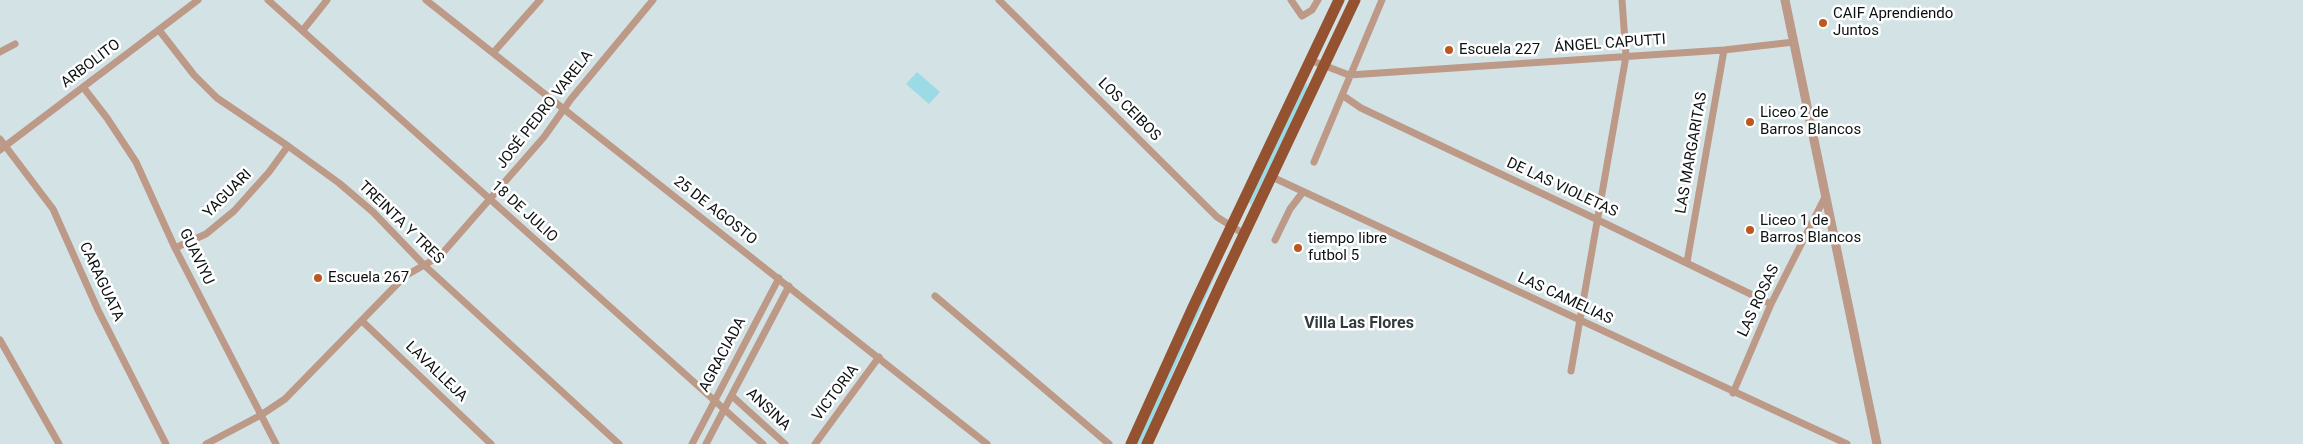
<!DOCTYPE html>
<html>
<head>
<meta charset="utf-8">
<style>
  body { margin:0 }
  canvas { display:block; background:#d3e2e4 }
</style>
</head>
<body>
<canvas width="2303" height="444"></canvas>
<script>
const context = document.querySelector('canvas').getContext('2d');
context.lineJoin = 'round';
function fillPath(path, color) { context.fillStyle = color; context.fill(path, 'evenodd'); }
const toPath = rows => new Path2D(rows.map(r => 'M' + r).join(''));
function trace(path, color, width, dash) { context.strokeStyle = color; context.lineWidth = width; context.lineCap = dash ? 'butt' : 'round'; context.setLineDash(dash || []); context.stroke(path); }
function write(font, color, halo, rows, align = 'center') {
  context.font = font + ' Roboto,sans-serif'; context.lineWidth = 5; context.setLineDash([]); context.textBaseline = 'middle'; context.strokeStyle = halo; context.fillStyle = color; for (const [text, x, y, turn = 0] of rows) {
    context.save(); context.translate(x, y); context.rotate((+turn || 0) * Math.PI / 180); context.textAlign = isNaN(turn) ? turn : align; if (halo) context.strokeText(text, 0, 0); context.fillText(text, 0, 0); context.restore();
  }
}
fillPath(toPath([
  [917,72,940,92,929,104,906,84],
  [1307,83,1307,91,1251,205,1249,202,1302,89],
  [1223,257,1142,444,1136,444,1194,317]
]), '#9adbe5');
trace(toPath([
  [268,0,763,444],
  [426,0,987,444],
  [999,0,1217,217,1244,234],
  [1291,0,1302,16,1312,10,1318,0],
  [159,30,194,75,217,98,288,146,339,183,373,212,424,265,619,444],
  [303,30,327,0],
  [0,52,15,44],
  [493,53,540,0],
  [1310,60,1349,75,1724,50,1794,42],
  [83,87,107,118,136,162,175,248,276,444],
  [1342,95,1361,108,1596,219,1771,304],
  [0,139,53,209,98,310,166,444],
  [0,150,198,0],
  [1314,162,1382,0],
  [1272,177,1847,444],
  [1275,240,1290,209,1303,192],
  [175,248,206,234,234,211,269,172,288,146],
  [1687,262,1724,50],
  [935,296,1109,444],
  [362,321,491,444],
  [0,340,59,444],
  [1571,371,1626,56,1622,0],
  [1733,393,1771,304,1826,195],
  [732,396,785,444],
  [206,444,261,415,285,399,405,276,440,256,544,137,571,99,653,0],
  [692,444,779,278],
  [706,444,789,286],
  [815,444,879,357]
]), '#bd9988', 7);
trace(toPath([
  [1785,0,1877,444]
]), '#bd9988', 9);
trace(toPath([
  [1131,444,1194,305,1339,0],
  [1147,444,1221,283,1355,0]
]), '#945230', 11);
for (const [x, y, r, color] of [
  [1823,23,5,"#bb5820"],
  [1449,50,5,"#bb5820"],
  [1750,122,5,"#bb5820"],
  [1750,230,5,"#bb5820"],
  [1298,248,5,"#bb5820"],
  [318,278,5,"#bb5820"]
]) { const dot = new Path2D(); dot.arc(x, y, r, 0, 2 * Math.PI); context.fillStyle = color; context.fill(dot); trace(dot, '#fff', 2); }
write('15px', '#0c1112', '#fff', [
  ["CAIF Aprendiendo",1833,14],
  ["Juntos",1833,31],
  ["Escuela 227",1459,50],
  ["Liceo 2 de",1760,113],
  ["Barros Blancos",1760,130],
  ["Liceo 1 de",1760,221],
  ["Barros Blancos",1760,238],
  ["tiempo libre",1308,239],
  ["futbol 5",1308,256],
  ["Escuela 267",328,278]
], 'left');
write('15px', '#0c1112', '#fff', [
  ["ÁNGEL CAPUTTI",1610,44,-4],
  ["ARBOLITO",91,64,-37],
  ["JOSÉ PEDRO VARELA",545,110,-52],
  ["LOS CEIBOS",1129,110,45],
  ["LAS MARGARITAS",1692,153,-80],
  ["DE LAS VIOLETAS",1562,188,25],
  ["YAGUARI",228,194,-45],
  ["25 DE AGOSTO",715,211,38],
  ["18 DE JULIO",524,212,42],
  ["TREINTA Y TRES",401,223,44],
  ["GUAVIYU",196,257,64],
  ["CARAGUATA",101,282,65],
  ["LAS CAMELIAS",1565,299,25],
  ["LAS ROSAS",1759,301,-65],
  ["AGRACIADA",723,355,-62],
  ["LAVALLEJA",436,372,44],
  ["VICTORIA",836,393,-53],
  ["ANSINA",768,410,43]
]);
write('bold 16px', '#303c3e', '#fff', [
  ["Villa Las Flores",1359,324]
]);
</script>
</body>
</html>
